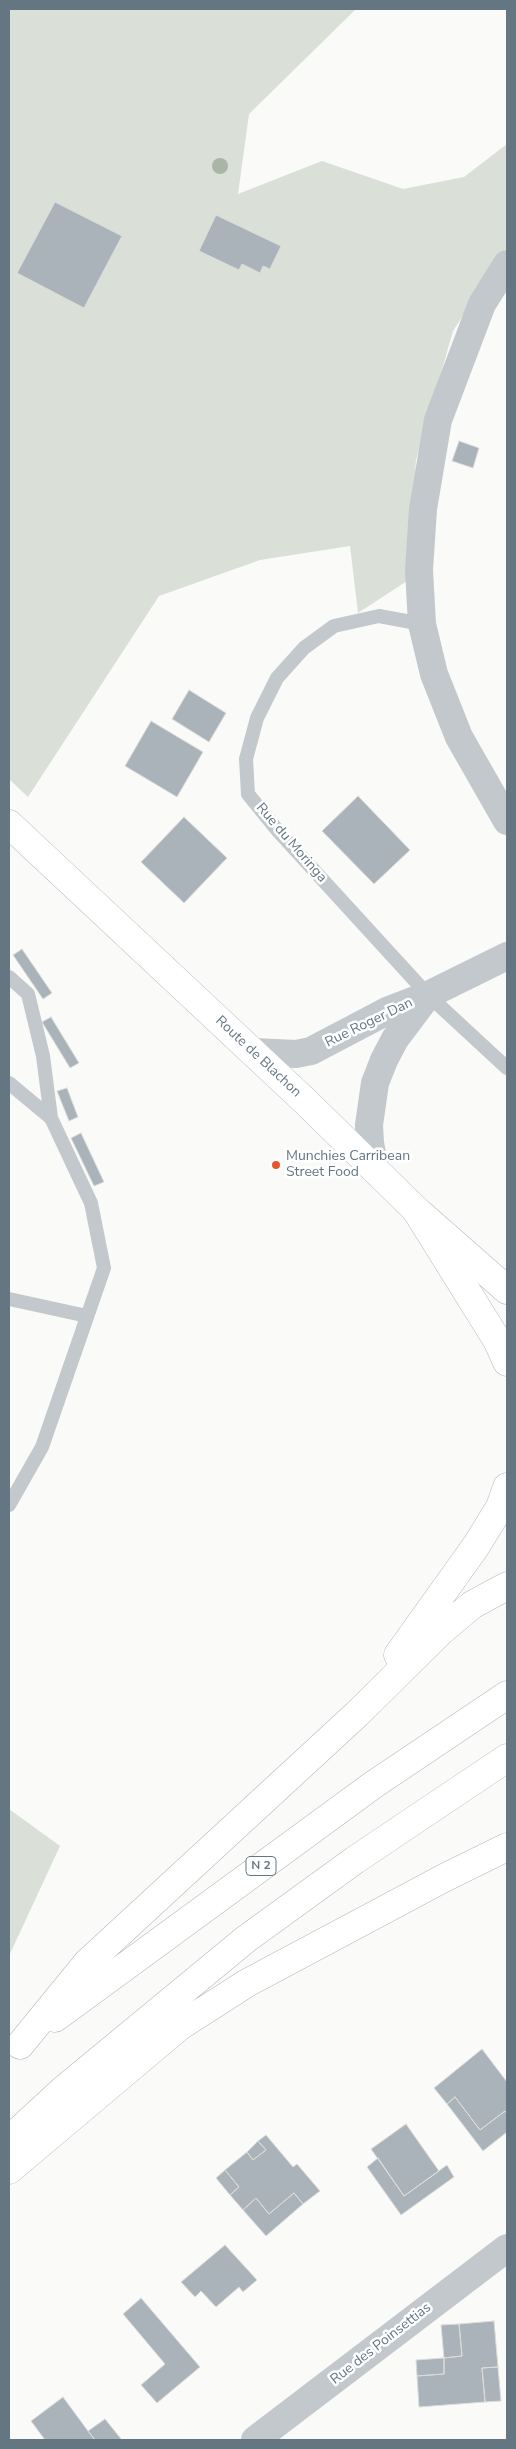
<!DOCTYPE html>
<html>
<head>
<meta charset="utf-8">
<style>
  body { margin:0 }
  #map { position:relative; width:516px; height:2449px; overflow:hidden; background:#fafaf8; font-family:"Nunito Sans",sans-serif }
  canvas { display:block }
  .frame { position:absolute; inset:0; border:10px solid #657683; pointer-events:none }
</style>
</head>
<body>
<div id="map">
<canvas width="516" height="2449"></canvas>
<div class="frame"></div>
</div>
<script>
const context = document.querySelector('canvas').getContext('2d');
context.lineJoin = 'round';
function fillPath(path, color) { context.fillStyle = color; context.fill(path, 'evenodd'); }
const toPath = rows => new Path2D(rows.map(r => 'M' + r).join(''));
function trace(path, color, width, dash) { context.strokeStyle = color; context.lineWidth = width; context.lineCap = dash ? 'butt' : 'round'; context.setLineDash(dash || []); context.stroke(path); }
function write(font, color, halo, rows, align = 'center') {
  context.font = font + ' "Nunito Sans",sans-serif'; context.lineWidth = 5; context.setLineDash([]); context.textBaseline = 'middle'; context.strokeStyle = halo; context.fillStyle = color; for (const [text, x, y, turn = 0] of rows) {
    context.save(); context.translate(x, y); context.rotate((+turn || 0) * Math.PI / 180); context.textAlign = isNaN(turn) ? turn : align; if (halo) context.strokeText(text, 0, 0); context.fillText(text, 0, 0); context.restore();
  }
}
fillPath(toPath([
  [9,9,356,9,249,114,238,194,322,161,403,189,464,177,507,144,507,247,453,331,416,460,407,581,358,613,350,546,260,560,159,596,28,797,9,779],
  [9,1809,60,1846,9,1956]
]), '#dadfd7');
const building = toPath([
  [55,202,122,236,84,308,17,273,55,202],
  [216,215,281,246,270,269,263,266,260,273,242,264,239,270,199,251,216,215],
  [459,441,479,448,473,468,452,461,459,441],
  [189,690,226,713,209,742,172,719,189,690],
  [151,721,203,752,177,797,125,766,151,721],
  [358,796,410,850,374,884,322,831,358,796],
  [184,817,227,858,184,903,141,862,184,817],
  [22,949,52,993,43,999,13,955,22,949],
  [51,1017,79,1063,70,1068,42,1022,51,1017],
  [67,1088,78,1117,69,1121,57,1091,67,1088],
  [81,1133,104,1182,94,1186,71,1138,81,1133],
  [482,2049,507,2082,507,2114,505,2111,480,2130,455,2097,447,2104,434,2088,482,2049],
  [455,2097,480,2130,505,2111,507,2114,507,2132,483,2151,447,2104,455,2097],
  [406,2124,439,2171,404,2196,371,2149,406,2124],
  [266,2135,293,2167,297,2164,320,2191,303,2204,294,2193,269,2214,256,2198,243,2210,230,2195,239,2187,225,2170,247,2152,253,2160,266,2150,258,2141,266,2135],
  [258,2141,266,2150,253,2160,247,2152,258,2141],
  [378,2158,404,2196,447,2165,454,2177,401,2215,367,2167,378,2158],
  [225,2170,239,2187,230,2195,216,2178,225,2170],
  [294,2193,303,2204,266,2236,243,2210,256,2198,269,2214,294,2193],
  [225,2245,257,2280,243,2292,239,2287,216,2307,201,2291,195,2297,181,2282,225,2245],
  [141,2298,200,2367,157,2403,141,2385,165,2364,123,2314,141,2298],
  [494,2321,498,2367,482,2368,485,2402,419,2407,417,2376,444,2374,444,2358,462,2356,459,2324,494,2321],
  [459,2324,462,2356,444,2358,441,2325,459,2324],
  [444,2358,444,2374,417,2376,416,2360,444,2358],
  [498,2367,501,2401,485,2402,482,2368,498,2367],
  [63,2397,88,2431,95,2440,45,2440,31,2421,63,2397],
  [105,2419,122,2440,95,2440,88,2431,105,2419]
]);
fillPath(building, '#aab3b9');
trace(building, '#dcdcda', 1);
const secondary = toPath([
  [9,824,306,1102,416,1210,507,1290]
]);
const highway = toPath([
  [416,1210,497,1340,507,1362],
  [398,1655,476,1546,500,1507,507,1487],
  [55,2018,373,1785,507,1695],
  [20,2045,87,1963,357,1714,440,1632,472,1605,507,1586],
  [9,2140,63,2090,246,1939,355,1860,507,1758],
  [9,2170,180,2026,247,1983,444,1878,507,1847]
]);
trace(secondary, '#b3babf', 29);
trace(highway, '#b4b9bd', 29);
trace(toPath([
  [422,624,379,616,334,626,304,648,277,678,257,718,246,759,248,794,278,831,428,995,507,1068],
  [9,977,28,994,43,1056,51,1118,91,1203,104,1268,42,1447,9,1505],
  [9,1083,51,1118],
  [9,1299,87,1316]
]), '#c3c8cc', 14);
trace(toPath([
  [507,264,482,304,438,420,423,509,419,570,422,624,434,674,459,737,507,821],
  [253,1052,296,1054,311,1051,389,1010,428,995,507,956],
  [375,1170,370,1143,369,1125,375,1083,384,1060,395,1039,428,995],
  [255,2440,507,2248]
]), '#c3c8cc', 28);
trace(secondary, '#fff', 28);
trace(highway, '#fff', 28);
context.fillStyle = '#aab4a7';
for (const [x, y] of [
  [220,166]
]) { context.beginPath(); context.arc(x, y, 8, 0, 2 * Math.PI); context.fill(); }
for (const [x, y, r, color] of [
  [276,1165,5,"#e4572e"]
]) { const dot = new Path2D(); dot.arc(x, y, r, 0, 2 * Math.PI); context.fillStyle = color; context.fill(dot); trace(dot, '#fff', 2); }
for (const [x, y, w] of [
  [261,1866,30]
]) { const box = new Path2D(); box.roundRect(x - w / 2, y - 9.5, w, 19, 4); context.fillStyle = '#fff'; context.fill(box); trace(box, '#657683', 1); }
write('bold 12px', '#657683', null, [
  ["N 2",261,1866]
]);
write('14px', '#657683', '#fff', [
  ["Rue du Moringa",291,843,49],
  ["Rue Roger Dan",369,1023,-26],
  ["Route de Blachon",258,1057,43],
  ["Rue des Poinsettias",381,2344,-38]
]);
write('14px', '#657683', '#fff', [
  ["Munchies Carribean",286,1157],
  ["Street Food",286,1173]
], 'left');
</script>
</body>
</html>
